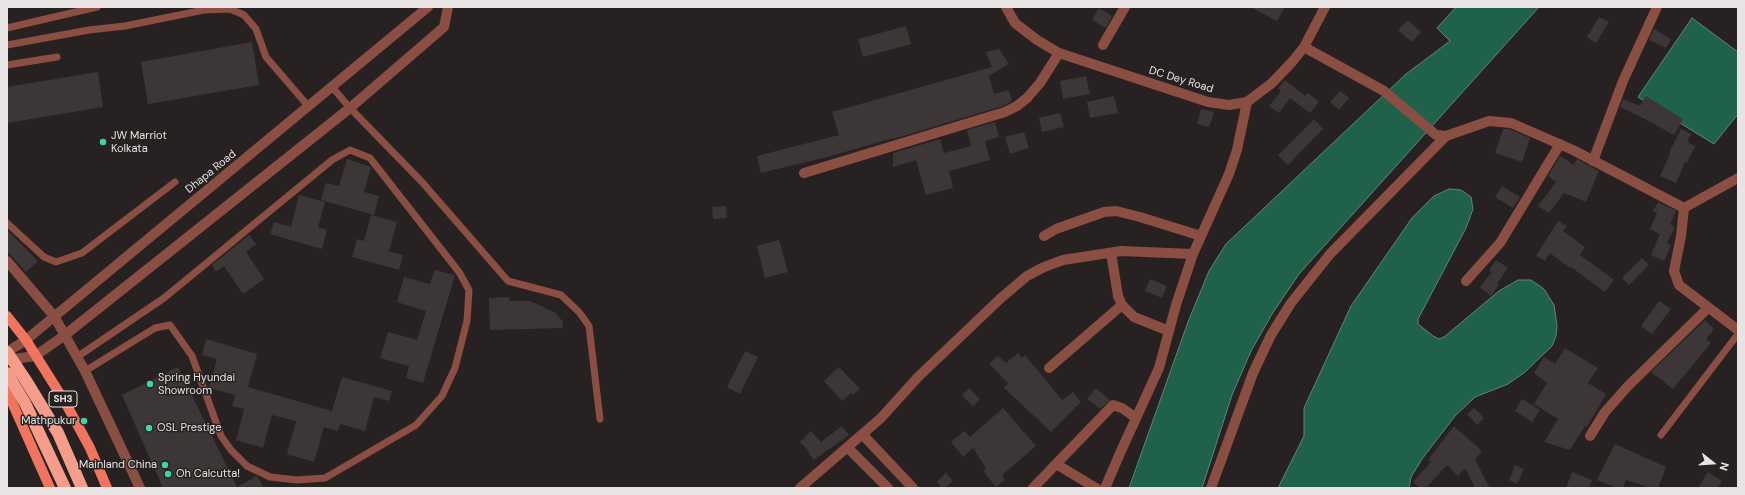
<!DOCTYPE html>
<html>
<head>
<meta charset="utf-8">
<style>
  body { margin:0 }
  #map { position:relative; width:1745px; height:495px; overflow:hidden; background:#272221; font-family:"DM Sans",sans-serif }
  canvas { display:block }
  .frame { position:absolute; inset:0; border:8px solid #e7e4e3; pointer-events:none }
  .north { position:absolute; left:1693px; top:443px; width:40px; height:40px; -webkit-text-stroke:3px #272221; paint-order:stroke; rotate:107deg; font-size:11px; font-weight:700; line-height:16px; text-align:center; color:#e7e4e3 }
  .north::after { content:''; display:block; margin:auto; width:14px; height:18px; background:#e7e4e3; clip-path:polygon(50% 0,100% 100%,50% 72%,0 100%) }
</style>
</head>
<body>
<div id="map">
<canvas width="1745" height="495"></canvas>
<div class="frame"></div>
<div class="north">N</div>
</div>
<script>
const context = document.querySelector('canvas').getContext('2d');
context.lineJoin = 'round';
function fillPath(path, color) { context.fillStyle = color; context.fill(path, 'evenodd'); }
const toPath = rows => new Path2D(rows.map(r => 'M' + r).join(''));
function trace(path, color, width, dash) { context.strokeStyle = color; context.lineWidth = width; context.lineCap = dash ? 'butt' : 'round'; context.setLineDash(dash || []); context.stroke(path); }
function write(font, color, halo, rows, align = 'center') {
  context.font = font + ' "DM Sans",sans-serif'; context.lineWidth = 3; context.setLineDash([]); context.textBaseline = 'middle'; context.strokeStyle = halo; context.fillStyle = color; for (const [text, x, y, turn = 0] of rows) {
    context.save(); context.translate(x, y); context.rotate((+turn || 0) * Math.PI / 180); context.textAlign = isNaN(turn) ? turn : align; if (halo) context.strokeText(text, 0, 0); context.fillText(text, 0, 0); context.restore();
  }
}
const water = toPath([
  [1456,7,1539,7,1299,274,1272,314,1251,351,1232,395,1202,488,1129,488,1188,322,1209,271,1226,244,1406,74,1450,41,1437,28,1456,7],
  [1692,18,1738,52,1738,114,1714,144,1638,97,1692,18],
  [1449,189,1461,190,1471,197,1473,209,1466,228,1418,319,1418,324,1433,336,1439,339,1444,337,1499,291,1518,280,1531,280,1544,289,1554,305,1557,325,1556,336,1552,346,1525,372,1508,384,1475,397,1455,416,1422,459,1411,477,1409,488,1278,488,1304,436,1304,408,1351,306,1412,218,1434,196,1449,189]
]);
fillPath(water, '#20614a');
trace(water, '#5c8878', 1);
fillPath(toPath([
  [1250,7,1285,7,1277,21],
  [1099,8,1112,16,1106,28,1092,20],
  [1599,17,1609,22,1596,43,1587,37],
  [1408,20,1421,32,1412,42,1398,30],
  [906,26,911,44,863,57,858,39],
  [1654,29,1671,39,1666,48,1649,40],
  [252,42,259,85,148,104,141,62],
  [999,49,1009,64,989,76,994,94,1009,90,1012,101,1003,106,893,139,893,138,831,156,761,173,757,156,839,135,832,112,992,67,986,52],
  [98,72,103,107,7,123,7,87],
  [1086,76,1090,94,1063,99,1060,81],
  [1285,80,1305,96,1308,93,1319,102,1310,113,1290,98,1279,113,1269,106,1281,91,1278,88],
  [1340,91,1349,98,1339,110,1330,102],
  [1114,96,1118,113,1090,118,1087,102],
  [1646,96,1683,119,1674,135,1645,119,1620,107,1623,99,1640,106],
  [1201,109,1214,112,1209,127,1197,124],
  [1060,113,1064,127,1042,132,1039,118],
  [1314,119,1323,129,1288,165,1278,155],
  [995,122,999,137,985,141,990,160,949,171,953,188,926,195,916,160,893,167,893,153,940,139,944,153,971,146,967,130],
  [1503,129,1509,129,1530,138,1522,162,1495,153],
  [1681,129,1691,134,1687,142,1695,146,1687,163,1685,162,1676,183,1660,176,1670,154,1669,153],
  [1024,132,1029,148,1010,154,1005,137],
  [1560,156,1574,165,1577,159,1599,171,1586,202,1564,193,1549,213,1538,206,1556,182,1548,176],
  [347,159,371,167,364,192,379,196,374,215,321,200,326,183,339,186],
  [1502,186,1520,197,1513,208,1495,197],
  [299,195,325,202,318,227,327,230,322,249,270,234,274,222,291,227],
  [1658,202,1676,211,1670,224,1675,227,1667,243,1671,245,1664,261,1651,255,1660,234,1650,229,1657,213,1653,211],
  [726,206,727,218,713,219,712,207],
  [371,215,397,222,389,251,403,255,399,270,352,257,357,239,364,241],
  [1558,221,1567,226,1563,231,1585,247,1580,255,1614,280,1605,292,1571,267,1570,268,1550,253,1545,261,1536,256],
  [7,230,38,261,26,272,7,251],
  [249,235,256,244,246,252,264,279,243,294,224,266,216,272,212,265],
  [779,240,788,272,765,278,757,246],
  [1642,258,1649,265,1629,285,1622,278],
  [1496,260,1508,268,1497,284,1499,285,1491,296,1480,287,1492,272,1489,270],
  [435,270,455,275,423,383,406,378,409,366,380,358,388,332,417,340,426,311,397,302,404,277,430,284],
  [1150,279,1167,286,1162,298,1145,291],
  [509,297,509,301,530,301,556,313,563,322,563,328,490,330,489,298],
  [1659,301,1671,309,1652,334,1641,326],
  [1705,320,1714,329,1706,339,1711,343,1673,389,1651,372],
  [206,339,257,354,248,387,332,411,342,377,392,391,389,401,374,397,365,431,340,424,338,431,324,427,314,462,287,454,296,421,272,415,263,448,236,440,244,409,232,406,235,395,209,388,217,359,202,355],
  [1565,348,1598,368,1588,383,1606,394,1587,427,1585,426,1570,450,1544,442,1558,419,1534,404,1547,383,1534,373,1544,357,1555,364],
  [745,351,758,357,740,394,727,387],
  [1018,353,1022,358,1025,355,1062,400,1073,392,1081,402,1051,432,1004,388,1008,383,989,364,998,356,1006,363],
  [178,367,237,487,257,476,264,488,163,488,122,395],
  [839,367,860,389,853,395,851,393,842,401,824,381],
  [969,388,980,399,973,406,962,395],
  [1096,388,1110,400,1100,409,1087,399],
  [1522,399,1540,410,1532,422,1515,411],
  [1003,408,1036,446,1002,475,1005,480,996,487,983,471,986,468,973,448,963,457,951,442,964,431,970,437],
  [1474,408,1484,418,1477,425,1467,414],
  [842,426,849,435,814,460,808,452,809,451,800,442,811,431,821,442],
  [1454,426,1482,451,1475,460,1490,488,1475,488,1465,468,1458,476,1447,465,1426,488,1420,488,1413,482,1431,462,1428,460],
  [1615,444,1666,467,1658,488,1651,488,1626,480,1623,488,1618,488,1597,480],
  [1515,465,1524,469,1517,484,1509,480],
  [1572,472,1592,480,1589,488,1566,488],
  [1708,472,1722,481,1717,488,1698,488],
  [946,473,953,481,945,488,942,488,937,482]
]), '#3c3736');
trace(toPath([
  [7,28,97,7],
  [7,45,89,30,125,26,204,10,230,9,244,15,256,29,266,57,309,107],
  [7,65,57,57],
  [332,87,350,108,422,182,508,281,561,295,579,312,589,326,600,419],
  [7,223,44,257,56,262,82,253,175,182],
  [77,357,164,298,332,160,350,150,370,158,459,272,469,290,467,321,455,368,442,396,416,425,325,478,297,480,270,477,247,466,231,450,221,436,192,356,170,325,155,328,85,371],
  [1661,435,1738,334]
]), '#8b4e43', 7);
trace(toPath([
  [1103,45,1125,7],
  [1593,161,1623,81,1657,7],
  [804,173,1005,112,1017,106,1027,98,1040,83,1059,53],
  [1684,208,1738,178],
  [1044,236,1056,229,1104,212,1116,211,1140,217,1201,236],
  [1111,253,1118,296,1122,305,1134,317,1169,331],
  [1466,281,1500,243,1560,144],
  [1049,368,1122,305],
  [863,435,913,488],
  [1590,436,1605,412,1628,386,1708,308],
  [848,448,888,488],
  [1056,464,1096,488],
  [800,488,881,418,918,377,1001,298,1027,276,1044,267,1063,260,1121,251,1193,254],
  [1033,488,1113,405,1122,408,1136,418],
  [1105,488,1121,451,1159,368,1176,305,1193,254,1229,174,1237,150,1247,102],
  [1211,488,1253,373,1271,335,1291,303,1330,254,1446,136]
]), '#8b4e43', 10);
trace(toPath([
  [1006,7,1015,23,1037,40,1059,53,1208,102,1229,105,1247,102,1272,83,1292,62,1304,47,1325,7],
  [1304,47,1384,91,1436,135,1446,136,1489,121,1511,123,1573,150,1684,208,1681,236,1674,271,1679,285,1738,330],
  [7,261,54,316,85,371,140,488],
  [7,352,26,340,428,7],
  [7,360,35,356,65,335,350,108,444,27,448,7]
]), '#8b4e43', 10);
trace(toPath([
  [7,316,26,340,65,402,90,448,107,488],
  [7,391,50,488]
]), '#f1745f', 10);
trace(toPath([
  [7,352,25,379,58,433,82,488],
  [7,373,25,403,65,488]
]), '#f69c8b', 12);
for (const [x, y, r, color] of [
  [103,142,4,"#3ed4a3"],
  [150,384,4,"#3ed4a3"],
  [84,421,4,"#3ed4a3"],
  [149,428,4,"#3ed4a3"],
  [165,465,4,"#3ed4a3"],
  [168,474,4,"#3ed4a3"]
]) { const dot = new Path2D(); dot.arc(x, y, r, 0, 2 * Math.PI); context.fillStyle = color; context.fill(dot); trace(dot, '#272221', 1.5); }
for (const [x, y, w] of [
  [63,399,28]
]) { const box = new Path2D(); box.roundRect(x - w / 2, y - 8, w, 16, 3); context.fillStyle = '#272221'; context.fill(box); trace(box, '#e7e4e3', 1); }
write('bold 10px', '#e7e4e3', null, [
  ["SH3",63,399]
]);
write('11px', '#e7e4e3', '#272221', [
  ["DC Dey Road",1181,80,17],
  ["Dhapa Road",211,172,-39]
]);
write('11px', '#e7e4e3', '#272221', [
  ["JW Marriot",111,136],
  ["Kolkata",111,149],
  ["Spring Hyundai",158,378],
  ["Showroom",158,391],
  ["Mathpukur",76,421,"right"],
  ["OSL Prestige",157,428],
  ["Mainland China",157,465,"right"],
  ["Oh Calcutta!",176,474]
], 'left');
</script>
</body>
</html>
